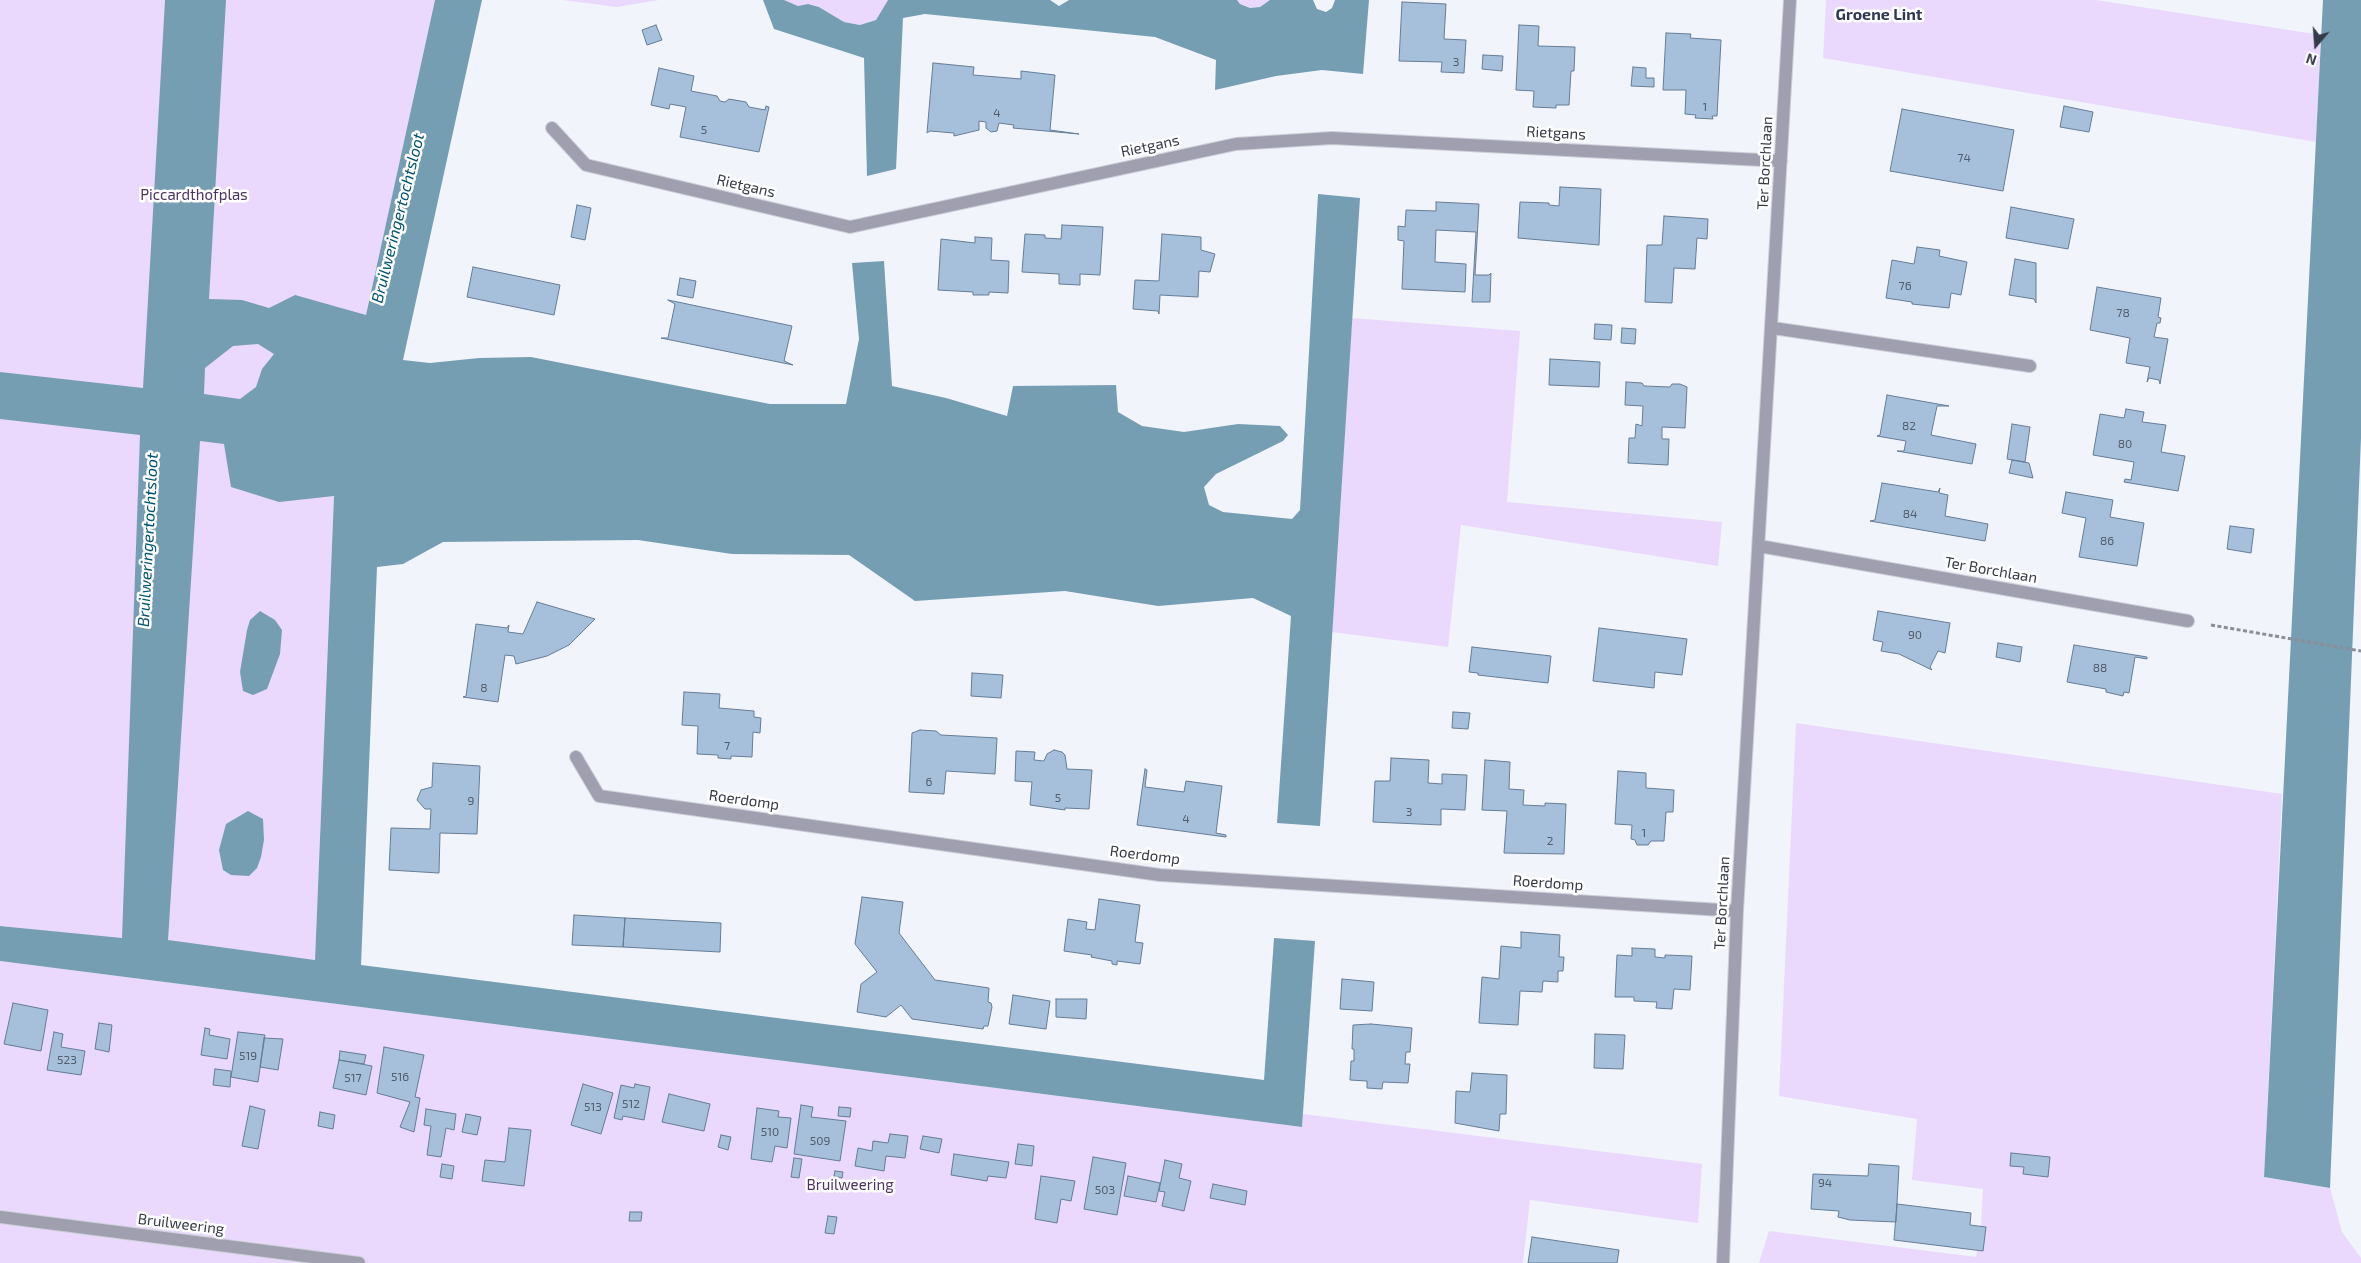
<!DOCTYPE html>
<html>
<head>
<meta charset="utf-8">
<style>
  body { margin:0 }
  #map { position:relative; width:2361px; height:1263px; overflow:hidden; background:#f1f4fb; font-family:"Exo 2",sans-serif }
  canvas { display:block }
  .north { position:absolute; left:2291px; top:20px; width:50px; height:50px; -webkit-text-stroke:4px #fff; paint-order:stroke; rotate:198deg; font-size:14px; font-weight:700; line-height:20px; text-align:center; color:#353a47 }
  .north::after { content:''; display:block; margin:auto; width:18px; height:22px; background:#353a47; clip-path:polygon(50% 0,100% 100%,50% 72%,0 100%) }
</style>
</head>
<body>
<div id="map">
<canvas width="2361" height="1263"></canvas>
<div class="north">N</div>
</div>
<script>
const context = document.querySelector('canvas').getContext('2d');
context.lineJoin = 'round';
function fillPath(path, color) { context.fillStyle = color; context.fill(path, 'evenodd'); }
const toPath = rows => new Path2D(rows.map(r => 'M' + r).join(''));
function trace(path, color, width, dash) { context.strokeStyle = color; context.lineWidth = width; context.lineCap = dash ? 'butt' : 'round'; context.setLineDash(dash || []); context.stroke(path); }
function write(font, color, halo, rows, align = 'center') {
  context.font = font + ' "Exo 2",sans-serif'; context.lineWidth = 5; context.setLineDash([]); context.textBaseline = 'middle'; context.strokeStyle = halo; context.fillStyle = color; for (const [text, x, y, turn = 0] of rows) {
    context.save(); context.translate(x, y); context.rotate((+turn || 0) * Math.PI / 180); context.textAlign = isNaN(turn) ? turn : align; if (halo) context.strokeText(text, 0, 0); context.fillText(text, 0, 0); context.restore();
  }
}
fillPath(toPath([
  [0,0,435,0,366,315,334,496,315,960,168,941,122,939,0,926],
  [562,0,659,0,617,7],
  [784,0,888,0,876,20,860,25,844,22,819,7,809,4,798,6],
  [1237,0,1270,0,1260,7,1250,8,1240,4],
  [1826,0,2096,0,2321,35,2316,142,1823,58],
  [1352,318,1520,331,1507,502,1722,522,1718,566,1461,525,1448,647,1332,632],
  [1796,723,2282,794,2264,1177,2330,1188,2342,1232,2361,1258,2361,1263,1759,1263,1769,1231,1976,1257,1981,1225,1983,1189,1912,1180,1917,1119,1779,1096],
  [0,961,1302,1127,1303,1114,1702,1164,1698,1223,1530,1200,1523,1263,0,1263]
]), '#ead9fd');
fillPath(toPath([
  [165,0,226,0,209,299,242,300,269,308,295,295,366,315,435,0,482,0,403,360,430,363,479,358,531,357,770,404,846,404,859,339,852,263,884,261,892,386,946,398,1007,416,1013,386,1116,385,1118,412,1142,426,1184,432,1238,424,1280,426,1288,435,1283,441,1216,474,1204,487,1209,505,1223,512,1292,519,1300,510,1318,194,1360,198,1320,826,1277,823,1291,616,1253,598,1158,606,1065,591,915,601,849,555,732,554,638,540,443,542,403,564,377,567,361,965,1264,1080,1274,938,1315,941,1302,1127,0,961,0,926,122,938,140,435,0,419,0,372,143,388],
  [258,344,274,354,262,369,256,387,240,399,204,394,205,368,233,346],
  [200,441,224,444,231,487,279,502,334,496,315,960,168,940],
  [763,0,784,0,798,6,808,4,819,7,844,22,860,25,876,20,888,0,1050,0,1059,6,1069,0,1237,0,1240,4,1250,8,1260,7,1270,0,1313,0,1317,9,1326,12,1332,8,1335,0,1369,0,1363,74,1322,70,1276,76,1215,90,1216,60,1155,37,925,14,903,18,896,169,867,176,864,58,774,29],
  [2323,0,2361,0,2361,438,2330,1188,2264,1177],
  [260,611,275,620,282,630,280,654,267,689,253,695,243,691,240,672,247,630,250,620],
  [248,811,263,819,264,840,261,857,257,868,249,876,231,875,223,870,219,850,226,824]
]), '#769eb3');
const building = toPath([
  [1402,2,1446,4,1444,39,1466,40,1464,73,1441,72,1442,62,1399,61,1402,2],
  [656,25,662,40,647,45,642,30,656,25],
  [1519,25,1539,26,1538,46,1575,47,1574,71,1571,71,1569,105,1556,105,1556,108,1533,107,1534,91,1516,90,1519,25],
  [1666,33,1691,34,1690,38,1721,40,1717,116,1712,116,1713,119,1695,118,1696,115,1685,114,1686,90,1663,90,1666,33],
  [1483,55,1503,56,1502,71,1482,69,1483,55],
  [933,63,974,67,973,75,1021,79,1021,71,1055,75,1050,130,1079,134,1013,128,1014,125,999,123,997,131,991,132,986,128,986,122,979,121,979,130,954,136,954,133,930,131,927,133,933,63],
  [1633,67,1646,68,1646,78,1654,78,1654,87,1631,86,1633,67],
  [659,68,694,76,691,91,717,96,720,101,725,102,729,99,746,102,749,107,765,110,766,106,769,107,759,152,680,137,686,107,670,104,669,109,651,105,659,68],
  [2064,106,2093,112,2089,132,2060,127,2064,106],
  [1902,109,2014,130,2003,191,1890,171,1902,109],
  [1560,187,1601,189,1599,245,1518,238,1520,202,1549,203,1549,205,1559,206,1560,187],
  [1436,202,1479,204,1475,275,1489,275,1491,273,1490,302,1472,302,1476,232,1436,230,1435,262,1466,264,1465,292,1402,289,1404,241,1398,240,1398,226,1405,227,1406,210,1436,211,1436,202],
  [577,205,591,208,585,240,571,237,577,205],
  [2011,207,2074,219,2068,249,2006,238,2011,207],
  [1664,216,1708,219,1707,239,1697,238,1695,269,1674,268,1672,303,1645,302,1647,245,1662,245,1664,216],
  [1062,225,1103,227,1100,275,1080,274,1080,285,1059,284,1059,274,1022,272,1025,234,1045,235,1045,238,1061,239,1062,225],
  [1162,234,1201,237,1201,250,1215,254,1210,272,1199,271,1198,297,1160,295,1159,314,1158,311,1133,309,1135,280,1159,281,1162,234],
  [975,237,992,238,991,260,1009,261,1008,293,989,292,989,295,973,295,973,292,938,290,941,239,975,243,975,237],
  [1917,247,1940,250,1939,256,1967,262,1961,295,1951,293,1949,308,1912,304,1912,302,1886,298,1892,260,1914,264,1917,247],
  [2015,259,2036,263,2036,303,2034,299,2009,295,2015,259],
  [473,267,560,285,554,315,467,297,473,267],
  [680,278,696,281,693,298,677,295,680,278],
  [2097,287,2161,298,2158,317,2161,318,2160,323,2157,323,2154,337,2168,339,2160,384,2159,380,2149,378,2147,382,2150,367,2126,363,2130,338,2090,330,2097,287],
  [668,300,792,326,784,361,793,365,661,338,668,338,675,304,668,300],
  [1595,324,1612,325,1611,340,1594,339,1595,324],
  [1622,328,1636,329,1635,344,1621,343,1622,328],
  [1550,359,1600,362,1599,387,1549,385,1550,359],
  [1626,382,1642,383,1644,386,1670,387,1672,384,1680,384,1687,387,1685,428,1662,427,1662,439,1669,439,1668,465,1628,463,1629,438,1635,438,1636,424,1642,426,1643,406,1625,405,1626,382],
  [1887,395,1949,406,1937,406,1931,435,1976,444,1972,464,1897,451,1904,451,1906,441,1877,436,1880,435,1887,395],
  [2126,409,2144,412,2142,422,2166,425,2161,452,2185,456,2178,491,2124,482,2125,479,2131,480,2134,462,2093,455,2100,414,2124,418,2126,409],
  [2012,424,2030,427,2025,462,2007,459,2012,424],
  [2012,460,2029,463,2033,478,2009,473,2012,460],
  [1882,483,1938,492,1940,488,1939,493,1948,495,1945,516,1988,524,1985,541,1870,521,1875,520,1882,483],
  [2066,492,2113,500,2110,517,2144,523,2137,566,2079,557,2086,518,2062,513,2066,492],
  [2230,526,2254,529,2251,553,2227,549,2230,526],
  [537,602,595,619,569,645,547,656,516,664,514,656,505,655,498,702,463,697,466,696,476,624,507,628,509,625,508,632,523,634,537,602],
  [1878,611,1950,623,1945,653,1938,651,1930,667,1932,670,1899,654,1881,651,1883,642,1873,640,1878,611],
  [1599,628,1687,639,1682,675,1655,672,1654,688,1593,681,1599,628],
  [1998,643,2022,647,2020,662,1996,657,1998,643],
  [2074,645,2147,657,2147,659,2135,657,2129,693,2124,692,2123,696,2106,692,2106,689,2067,682,2074,645],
  [1472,647,1551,656,1548,683,1478,675,1478,673,1469,672,1472,647],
  [972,673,1003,675,1001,698,971,696,972,673],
  [684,692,720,694,719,708,754,711,754,717,761,718,760,733,753,732,752,757,731,756,731,759,718,758,718,755,697,754,698,726,682,725,684,692],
  [1453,712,1470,713,1468,729,1452,728,1453,712],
  [920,730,936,731,941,735,997,738,995,774,946,771,944,794,909,792,912,733,920,730],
  [1054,750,1062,752,1065,755,1067,769,1092,770,1089,809,1065,808,1065,810,1030,805,1032,782,1015,781,1016,751,1035,752,1034,760,1044,761,1047,754,1054,750],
  [1391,758,1429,760,1428,783,1442,784,1442,774,1467,775,1465,810,1441,809,1441,825,1373,822,1375,781,1390,781,1391,758],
  [1485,760,1510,762,1509,789,1524,790,1523,805,1545,806,1545,803,1566,804,1564,854,1504,853,1507,811,1482,810,1485,760],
  [433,763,480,766,477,834,440,833,439,873,389,870,391,828,430,829,431,809,425,809,417,800,421,790,432,787,433,763],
  [1145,769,1147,770,1145,787,1184,792,1186,781,1222,786,1216,833,1226,835,1226,837,1137,825,1145,769],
  [1618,771,1646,773,1646,788,1674,790,1673,812,1666,812,1664,841,1651,841,1648,845,1637,845,1635,840,1631,839,1632,825,1615,824,1618,771],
  [862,897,903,902,899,933,935,980,989,988,988,1002,991,1003,992,1007,988,1026,984,1026,983,1029,912,1019,901,1005,886,1017,857,1012,861,984,877,972,855,944,862,897],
  [1099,899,1140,905,1135,942,1143,943,1140,964,1117,961,1117,965,1112,964,1112,961,1091,957,1092,955,1064,951,1068,919,1087,922,1086,929,1095,930,1099,899],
  [574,915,625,918,623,947,572,945,574,915],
  [625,918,721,923,720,952,623,947,625,918],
  [1521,932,1560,935,1559,957,1564,957,1563,971,1558,971,1558,982,1543,981,1542,992,1520,991,1518,1025,1479,1023,1482,977,1499,979,1501,946,1521,948,1521,932],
  [1632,948,1655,949,1655,957,1665,958,1665,955,1692,956,1690,990,1674,989,1672,1009,1656,1008,1657,1002,1634,1001,1634,997,1615,997,1617,955,1632,956,1632,948],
  [1342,979,1374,982,1372,1011,1340,1009,1342,979],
  [1013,995,1050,1001,1046,1029,1009,1024,1013,995],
  [1056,999,1087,999,1086,1019,1056,1017,1056,999],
  [13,1003,48,1010,41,1051,4,1044,13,1003],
  [99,1023,112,1025,109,1052,95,1049,99,1023],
  [1371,1024,1412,1028,1410,1052,1406,1052,1405,1064,1410,1064,1408,1083,1383,1082,1382,1089,1367,1088,1367,1081,1350,1080,1351,1061,1354,1061,1354,1049,1352,1049,1353,1025,1371,1024],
  [205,1028,210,1029,209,1035,230,1039,227,1059,201,1055,205,1028],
  [54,1032,63,1034,61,1047,85,1051,81,1075,47,1070,54,1032],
  [238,1032,265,1035,258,1082,231,1077,238,1032],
  [1595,1034,1625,1035,1623,1069,1594,1068,1595,1034],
  [264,1038,283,1039,278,1070,260,1067,264,1038],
  [384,1047,424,1055,415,1097,420,1098,414,1132,400,1127,410,1102,377,1093,384,1047],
  [340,1051,366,1055,364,1064,339,1060,340,1051],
  [339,1060,372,1066,366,1095,333,1088,339,1060],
  [215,1069,231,1071,230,1087,213,1085,215,1069],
  [1472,1073,1507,1075,1506,1114,1500,1114,1499,1131,1455,1123,1456,1091,1470,1092,1472,1073],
  [583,1084,613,1093,601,1134,571,1125,583,1084],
  [635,1084,650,1087,644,1120,623,1116,622,1120,614,1118,621,1085,634,1088,635,1084],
  [669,1094,710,1104,704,1131,662,1122,669,1094],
  [801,1105,813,1107,811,1117,846,1121,840,1161,794,1154,801,1105],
  [250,1106,265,1110,258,1149,242,1146,250,1106],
  [839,1107,851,1108,850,1117,838,1116,839,1107],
  [757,1108,779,1111,778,1117,791,1118,787,1148,775,1146,772,1162,751,1159,757,1108],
  [426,1109,456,1114,454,1130,446,1128,441,1157,427,1155,431,1126,424,1125,426,1109],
  [320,1112,335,1115,333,1129,318,1126,320,1112],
  [466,1114,481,1117,477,1135,462,1132,466,1114],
  [509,1128,531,1130,524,1186,482,1181,485,1160,505,1162,509,1128],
  [890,1134,908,1136,905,1158,886,1156,884,1171,855,1166,858,1148,872,1151,873,1141,888,1143,890,1134],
  [721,1135,731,1137,728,1150,718,1147,721,1135],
  [923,1136,942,1139,939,1153,920,1149,923,1136],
  [1018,1144,1034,1146,1032,1166,1015,1164,1018,1144],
  [2011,1153,2050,1157,2048,1177,2023,1174,2024,1167,2010,1166,2011,1153],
  [954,1154,1009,1162,1006,1178,988,1176,987,1181,951,1175,954,1154],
  [1093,1157,1126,1163,1117,1215,1084,1209,1093,1157],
  [794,1158,802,1159,799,1178,791,1177,794,1158],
  [1165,1160,1182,1164,1179,1178,1191,1181,1184,1211,1162,1206,1165,1192,1159,1191,1165,1160],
  [442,1164,454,1166,452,1179,440,1177,442,1164],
  [1869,1164,1899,1166,1896,1222,1850,1220,1838,1217,1839,1211,1811,1209,1813,1174,1868,1176,1869,1164],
  [835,1171,843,1172,842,1178,834,1176,835,1171],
  [1041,1176,1075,1181,1071,1201,1061,1199,1057,1223,1035,1219,1041,1176],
  [1128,1176,1160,1183,1156,1202,1124,1196,1128,1176],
  [1213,1184,1247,1191,1245,1205,1210,1198,1213,1184],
  [1897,1204,1971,1213,1970,1225,1986,1227,1983,1251,1894,1240,1897,1204],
  [630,1212,642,1212,641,1221,629,1221,630,1212],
  [828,1216,837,1217,834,1234,825,1233,828,1216],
  [1532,1237,1619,1250,1617,1263,1528,1263,1532,1237]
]);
fillPath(building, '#a6c0db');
trace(building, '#657c96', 1);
const minor = toPath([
  [552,128,586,165,850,227,1236,144,1332,138,1781,161],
  [1773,328,2030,366],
  [1759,546,2188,621],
  [576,757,599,796,1160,875,1737,911],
  [0,1217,359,1263],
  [1723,1263,1737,911,1790,0]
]);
trace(minor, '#cbcfd7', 14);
trace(toPath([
  [2211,625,2361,651]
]), '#8a8e98', 3, [4, 2.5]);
trace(minor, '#a09fb0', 12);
write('12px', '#515c6c', null, [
  ["3",1456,62],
  ["1",1705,107],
  ["4",997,113],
  ["5",704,130],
  ["74",1964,158],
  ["76",1905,286],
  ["78",2123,313],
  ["82",1909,426],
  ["80",2125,444],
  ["84",1910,514],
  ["86",2107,541],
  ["90",1915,635],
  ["88",2100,668],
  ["8",484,688],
  ["7",727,746],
  ["6",929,782],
  ["5",1058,798],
  ["9",471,801],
  ["3",1409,812],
  ["4",1186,819],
  ["1",1644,833],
  ["2",1550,841],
  ["519",248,1056],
  ["523",67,1060],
  ["516",400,1077],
  ["517",353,1078],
  ["512",631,1104],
  ["513",593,1107],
  ["510",770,1132],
  ["509",820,1141],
  ["94",1825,1183],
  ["503",1105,1190]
]);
write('15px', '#353a47', '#fff', [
  ["Rietgans",1556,133,3],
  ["Rietgans",1150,146,-12],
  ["Ter Borchlaan",1765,163,-87],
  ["Rietgans",746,186,13],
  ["Ter Borchlaan",1991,570,10],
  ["Roerdomp",744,800,8],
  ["Roerdomp",1145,855,7],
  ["Roerdomp",1548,883,4],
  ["Ter Borchlaan",1722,903,-87],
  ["Bruilweering",181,1224,7]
]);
write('15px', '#4b3261', '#fff', [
  ["Piccardthofplas",194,195],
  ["Bruilweering",850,1185]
]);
write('bold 16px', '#303954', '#fff', [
  ["Groene Lint",1879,15]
]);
write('italic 16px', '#015270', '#fff', [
  ["Bruilweringertochtsloot",398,218,-76],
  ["Bruilweringertochtsloot",148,540,-87]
]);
</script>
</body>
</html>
